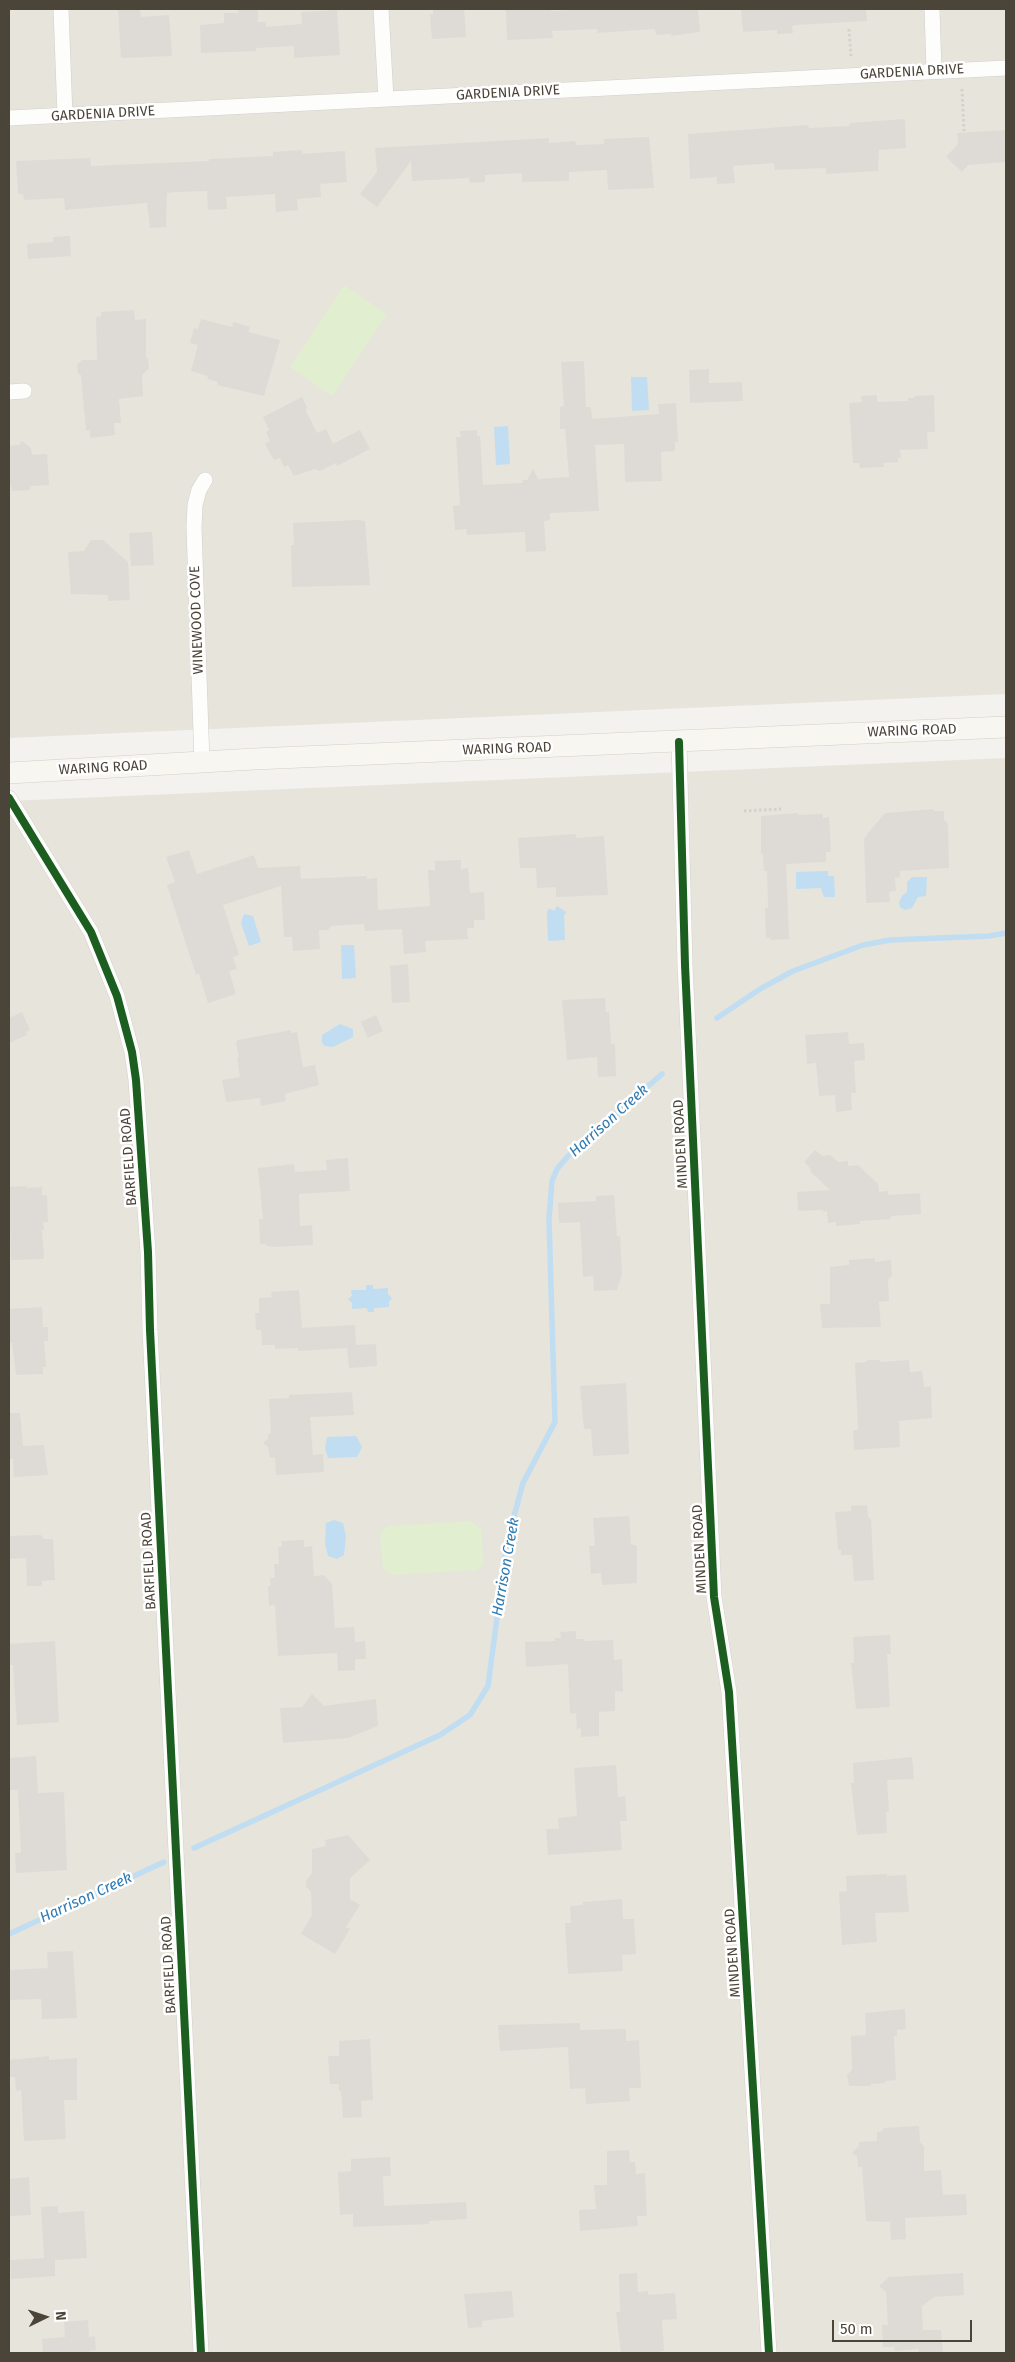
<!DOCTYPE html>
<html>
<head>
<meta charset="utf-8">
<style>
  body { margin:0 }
  #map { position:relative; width:1015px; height:2362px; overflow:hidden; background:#f4f2ee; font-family:"Fira Sans",sans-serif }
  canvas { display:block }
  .frame { position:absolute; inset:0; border:10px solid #4b4439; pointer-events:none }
  .north { position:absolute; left:20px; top:2292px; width:50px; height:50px; -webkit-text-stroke:4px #fff; paint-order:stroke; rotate:86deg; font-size:14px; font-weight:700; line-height:20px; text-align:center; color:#4b4439 }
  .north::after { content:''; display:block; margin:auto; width:18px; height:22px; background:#4b4439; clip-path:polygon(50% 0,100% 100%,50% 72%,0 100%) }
  .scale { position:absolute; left:832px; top:2320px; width:140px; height:22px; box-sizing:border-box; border:2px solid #4b4439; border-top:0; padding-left:6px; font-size:15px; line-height:18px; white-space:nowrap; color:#4b4439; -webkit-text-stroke:4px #fff; paint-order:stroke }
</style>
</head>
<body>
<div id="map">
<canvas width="1015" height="2362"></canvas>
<div class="frame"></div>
<div class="north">N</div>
<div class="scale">50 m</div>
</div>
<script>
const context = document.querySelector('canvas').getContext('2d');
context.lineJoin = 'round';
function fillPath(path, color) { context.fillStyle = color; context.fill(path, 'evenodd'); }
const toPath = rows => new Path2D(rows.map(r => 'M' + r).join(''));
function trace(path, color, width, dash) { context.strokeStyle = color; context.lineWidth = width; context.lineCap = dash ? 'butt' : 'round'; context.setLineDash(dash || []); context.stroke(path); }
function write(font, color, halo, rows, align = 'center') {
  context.font = font + ' "Fira Sans",sans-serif'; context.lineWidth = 5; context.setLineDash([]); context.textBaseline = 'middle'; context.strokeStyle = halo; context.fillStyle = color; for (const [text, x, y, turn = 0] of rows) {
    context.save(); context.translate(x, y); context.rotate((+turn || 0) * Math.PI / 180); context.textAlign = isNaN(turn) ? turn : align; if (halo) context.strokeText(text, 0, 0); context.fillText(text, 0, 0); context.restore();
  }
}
fillPath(toPath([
  [9,9,1006,9,1006,694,9,738],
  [1006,758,1006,2353,9,2353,9,801]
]), '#e7e4dc');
fillPath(toPath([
  [344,285,387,314,332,396,290,367],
  [471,1521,481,1529,484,1563,477,1570,392,1575,383,1568,380,1534,387,1526]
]), '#e1eecf');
fillPath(toPath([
  [631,377,647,377,649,410,632,411],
  [508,426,510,464,496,465,494,427],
  [828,871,828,876,834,876,835,897,824,897,821,888,796,889,796,872],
  [912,877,927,877,926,896,918,897,912,908,905,910,900,907,899,902,902,896,907,892,907,882],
  [557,906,566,912,564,916,565,940,548,941,547,912,549,908,554,911],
  [244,914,253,916,261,942,249,946,241,923],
  [341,945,354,945,356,978,342,979],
  [340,1024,353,1029,353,1037,333,1047,325,1046,322,1043,322,1035],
  [366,1285,373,1285,373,1289,388,1288,388,1294,392,1298,389,1302,389,1307,374,1308,374,1312,368,1312,367,1308,352,1309,352,1303,348,1299,352,1296,351,1290,366,1290],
  [356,1436,362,1447,357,1457,328,1458,325,1448,327,1437],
  [334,1520,343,1523,346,1537,344,1555,337,1559,328,1556,325,1543,326,1523]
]), '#c0ddf1');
trace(toPath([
  [717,1018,760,989,793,971,863,945,890,940,989,936,1006,933],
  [194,1848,440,1735,470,1715,488,1686,507,1542,523,1483,555,1422,549,1219,552,1181,557,1169,568,1156,662,1074],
  [9,1934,164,1862]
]), '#c0ddf1', 5.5);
fillPath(toPath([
  [118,9,140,9,141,17,169,15,172,56,121,58],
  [238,9,258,9,258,22,266,22,266,27,302,24,301,12,337,10,340,55,294,58,294,46,256,48,256,51,201,53,200,25,224,23,224,13,238,13],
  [433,9,464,9,466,37,432,39,430,14,433,14],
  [506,9,551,9,551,11,590,9,698,9,700,32,671,36,671,34,656,35,655,29,597,33,597,29,552,31,553,38,507,40],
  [741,9,866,9,867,21,797,25,792,26,793,33,777,34,777,30,743,32],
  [905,119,906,148,879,150,878,171,826,174,826,168,775,170,774,163,733,166,735,183,717,184,717,177,690,179,688,134,808,125,809,128,850,126,850,123],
  [1006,130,1006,162,968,165,962,172,946,157,958,144,957,133],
  [649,137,654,188,608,190,607,170,569,172,569,181,522,182,522,173,485,175,485,182,470,183,469,178,412,181,411,161,377,207,360,194,377,172,375,148,549,138,549,143,575,141,576,145,604,144,604,139],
  [302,150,302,154,345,151,347,182,320,184,321,197,297,199,298,210,276,212,275,194,226,197,227,209,208,210,207,191,175,192,167,193,166,227,150,228,147,203,65,210,64,198,24,200,23,194,18,194,16,161,90,158,91,166,209,161,209,159,273,156,273,152],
  [70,236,71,256,28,259,27,244,53,242,53,237],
  [134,310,135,320,146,319,146,357,148,359,149,368,142,375,143,396,119,399,121,423,114,423,115,435,90,438,90,430,86,431,81,375,78,373,77,365,82,360,97,360,96,317,101,316,101,312],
  [201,319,232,327,234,322,250,327,248,332,280,340,264,396,217,385,218,382,207,379,208,376,191,371,198,345,190,343,194,328,198,329],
  [584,361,586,407,591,407,592,419,659,414,658,404,676,403,678,442,675,442,675,451,661,452,662,481,625,482,624,444,595,445,599,511,550,513,550,520,544,521,546,551,526,552,525,532,467,535,466,529,455,530,453,506,460,505,456,437,461,437,460,431,477,430,477,436,480,436,483,485,523,483,522,480,527,480,533,469,538,479,569,477,565,429,560,429,560,407,564,406,561,362],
  [709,369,709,383,742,382,743,401,690,403,689,370],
  [877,395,877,402,908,401,908,398,914,398,914,396,934,395,935,432,927,432,928,449,900,450,901,458,898,458,898,462,883,463,884,467,860,468,859,463,853,463,849,403,862,402,861,396],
  [302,397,307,407,306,411,317,433,326,429,333,444,360,430,370,449,337,466,336,463,320,471,315,469,294,476,288,465,284,467,280,458,274,460,265,444,270,441,266,432,269,430,263,417],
  [22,441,31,448,32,455,47,454,49,485,30,486,30,490,12,491,11,485,9,485,9,446,19,445],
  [358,520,365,521,370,585,292,587,291,545,294,545,293,523],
  [152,532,154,565,131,566,129,533],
  [91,540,103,540,128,562,130,600,108,601,108,595,71,594,68,552,84,551],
  [934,809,934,811,944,811,944,820,948,824,949,868,900,871,900,877,895,878,896,891,889,892,890,902,866,903,864,839,869,832,885,813],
  [798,813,798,815,823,814,823,818,829,817,831,852,826,852,826,862,786,864,789,939,771,940,771,938,766,938,765,908,768,908,767,871,764,871,763,854,761,854,761,816],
  [576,834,576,838,604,836,608,895,556,897,556,887,537,888,536,868,520,868,518,838],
  [189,850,197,874,254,855,258,868,300,866,301,879,367,876,367,879,377,878,378,910,430,906,428,870,435,870,435,861,461,860,461,869,468,868,470,893,484,892,485,920,474,920,474,928,467,928,468,939,425,941,426,952,404,954,402,929,365,931,364,924,331,926,328,930,319,930,320,949,293,951,292,937,284,937,281,886,223,905,239,955,233,957,237,969,229,971,236,994,208,1003,199,974,196,975,167,885,175,882,166,857],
  [408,964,410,1002,392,1003,390,966],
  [605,998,606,1012,609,1012,611,1044,615,1044,616,1076,598,1077,597,1057,567,1060,562,1000],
  [22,1012,30,1030,26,1032,27,1035,9,1043,9,1018],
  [376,1015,383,1031,368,1038,361,1022],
  [291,1030,291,1033,297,1032,303,1067,315,1065,319,1085,285,1094,286,1101,261,1106,260,1098,226,1102,222,1080,240,1077,237,1058,239,1057,236,1043,238,1040],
  [848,1032,849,1044,864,1043,865,1060,854,1061,856,1093,851,1093,852,1110,836,1112,835,1095,819,1096,816,1063,807,1064,805,1035],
  [815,1150,822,1156,830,1155,838,1162,848,1161,848,1166,858,1165,878,1184,879,1192,888,1191,888,1195,920,1193,921,1214,891,1216,891,1219,860,1221,860,1224,836,1226,836,1222,828,1223,827,1211,823,1212,823,1210,798,1211,797,1192,830,1190,810,1171,811,1169,804,1162],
  [348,1158,350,1191,299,1194,300,1226,312,1225,313,1245,274,1247,266,1246,266,1244,260,1244,259,1219,263,1219,258,1168,294,1164,295,1172,327,1170,326,1160],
  [27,1186,27,1188,42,1187,42,1195,47,1195,48,1222,43,1222,44,1230,42,1230,44,1257,43,1259,11,1260,9,1187],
  [614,1195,617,1236,620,1236,622,1274,617,1290,594,1291,593,1276,583,1277,580,1222,559,1223,558,1203,596,1201,596,1196],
  [875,1258,875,1262,891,1260,892,1275,888,1280,889,1301,879,1302,881,1327,822,1328,820,1304,830,1304,830,1267,849,1265,849,1260],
  [299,1290,302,1328,355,1325,356,1345,376,1344,377,1366,349,1368,347,1348,298,1351,298,1348,275,1349,275,1345,262,1345,261,1330,256,1330,255,1313,259,1313,259,1298,272,1297,271,1292],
  [42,1307,43,1327,48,1327,48,1341,44,1341,46,1367,43,1367,43,1374,16,1375,12,1343,10,1343,9,1309],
  [868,1360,879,1360,881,1362,909,1360,910,1372,922,1371,924,1387,931,1386,932,1418,899,1421,900,1447,854,1450,853,1430,858,1430,855,1363,866,1362],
  [626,1383,629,1454,593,1456,591,1429,584,1429,580,1386],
  [352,1392,354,1415,310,1417,313,1455,323,1454,324,1472,276,1475,275,1457,270,1458,268,1447,263,1443,268,1439,268,1434,271,1434,269,1399,289,1398,289,1395],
  [9,1413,20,1413,23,1446,44,1445,48,1475,14,1477,13,1459,9,1459],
  [867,1505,868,1517,871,1519,874,1580,854,1581,852,1555,841,1555,841,1550,838,1550,835,1512,851,1511,851,1506],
  [629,1516,631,1544,637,1546,637,1583,602,1585,601,1573,591,1574,589,1546,595,1546,593,1518],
  [41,1535,44,1539,53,1539,55,1580,42,1581,42,1586,27,1586,26,1558,9,1559,9,1536],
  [304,1540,304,1547,312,1546,314,1576,324,1575,332,1584,335,1628,354,1627,355,1642,365,1641,366,1659,355,1659,355,1670,338,1671,337,1653,278,1656,275,1605,269,1606,268,1586,271,1586,270,1578,275,1578,274,1564,279,1564,278,1547,282,1547,282,1541],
  [576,1631,576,1639,584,1639,584,1641,613,1640,614,1660,622,1659,623,1692,615,1691,615,1711,599,1712,599,1736,581,1737,581,1728,577,1729,576,1713,570,1714,568,1664,526,1667,525,1642,555,1641,555,1638,561,1638,560,1632],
  [890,1635,891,1654,887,1654,890,1707,856,1709,851,1663,854,1663,853,1637],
  [55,1641,59,1722,17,1725,13,1665,9,1665,9,1644],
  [312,1694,324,1706,376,1699,378,1726,348,1738,283,1743,280,1708,302,1707],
  [36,1756,38,1793,64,1792,67,1870,16,1873,15,1853,21,1853,18,1790,9,1790,9,1758],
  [912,1757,914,1779,887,1780,889,1812,886,1812,887,1833,857,1835,851,1783,854,1783,853,1763],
  [616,1765,618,1797,625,1796,627,1821,620,1821,622,1850,548,1855,546,1829,559,1829,558,1818,577,1816,574,1768],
  [348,1835,370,1860,350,1878,350,1899,360,1905,346,1927,350,1929,335,1954,301,1934,312,1915,311,1892,306,1886,306,1881,312,1873,312,1849,326,1846,325,1840],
  [887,1874,887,1876,906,1875,909,1912,875,1913,877,1942,842,1945,839,1892,847,1891,846,1876],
  [622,1899,623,1919,634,1919,636,1954,622,1955,623,1971,568,1974,565,1923,571,1923,570,1906,583,1905,583,1902],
  [73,1951,77,2018,42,2019,41,1999,10,2000,9,1970,48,1968,47,1952],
  [905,2009,906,2029,897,2030,897,2036,894,2036,896,2080,885,2081,885,2083,871,2084,871,2086,849,2086,847,2075,852,2070,851,2036,866,2035,865,2013],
  [580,2023,580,2030,626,2029,626,2041,639,2040,641,2088,629,2088,630,2101,586,2104,585,2088,570,2089,568,2047,500,2051,498,2025],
  [370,2039,373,2100,361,2101,362,2117,343,2118,341,2091,339,2091,339,2084,330,2084,328,2056,339,2056,339,2041],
  [49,2056,49,2060,77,2058,77,2100,64,2100,66,2139,24,2141,21,2090,16,2091,15,2077,9,2077,9,2060],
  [919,2126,920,2142,924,2146,924,2171,941,2170,943,2195,966,2194,967,2215,905,2218,906,2239,891,2240,890,2222,866,2221,862,2167,858,2167,857,2156,852,2153,859,2146,859,2142,877,2141,877,2132,883,2131,883,2128],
  [629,2150,630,2162,635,2162,636,2174,645,2173,647,2216,637,2216,638,2226,580,2231,579,2210,596,2209,594,2185,607,2185,607,2151],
  [390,2157,391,2176,383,2176,384,2206,466,2202,467,2219,429,2221,429,2224,353,2227,353,2214,340,2215,338,2172,351,2171,351,2159],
  [29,2177,31,2215,10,2216,9,2179],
  [58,2206,58,2213,84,2211,87,2258,55,2260,55,2276,11,2279,10,2260,44,2258,41,2207],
  [637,2273,638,2292,648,2291,648,2295,675,2293,677,2319,662,2320,664,2351,661,2351,661,2353,621,2353,616,2312,620,2312,619,2274],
  [963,2273,964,2295,934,2297,922,2306,923,2330,941,2330,943,2353,919,2353,918,2349,895,2351,894,2347,883,2347,882,2325,888,2325,886,2292,879,2286,889,2277],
  [512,2291,514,2317,482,2321,482,2327,468,2328,464,2294],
  [88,2320,89,2337,95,2336,96,2350,90,2351,90,2353,43,2353,42,2339,65,2337,64,2322]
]), '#dedbd6');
const street = toPath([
  [61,9,65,116],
  [381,9,386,99],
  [932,9,934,71],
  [9,118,1006,68],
  [9,392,24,391],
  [679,742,685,965,714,1597,729,1692,769,2353],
  [202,763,194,527,195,505,199,490,205,480],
  [9,798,91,932,117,996,132,1052,136,1080,148,1252,150,1330,201,2353]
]);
const secondary = toPath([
  [9,773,254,759,1006,727]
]);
trace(street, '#d2d0cb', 16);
trace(secondary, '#d3cfc5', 22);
trace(toPath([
  [849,29,851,56],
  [962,89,964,131],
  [744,811,781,809]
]), '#d3d2cc', 3, [2.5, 2.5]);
trace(street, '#fdfdfc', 15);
trace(secondary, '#f7f6f1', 21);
trace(toPath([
  [679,742,685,965,714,1597,729,1692,769,2353],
  [9,798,91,932,117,996,132,1052,136,1080,148,1252,150,1330,201,2353]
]), '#1b5e20', 8);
write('14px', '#4b4439', '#fff', [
  ["GARDENIA DRIVE",912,72,-3],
  ["GARDENIA DRIVE",508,93,-3],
  ["GARDENIA DRIVE",103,114,-3],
  ["WINEWOOD COVE",197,620,-92],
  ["WARING ROAD",912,731,-2],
  ["WARING ROAD",507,749,-2],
  ["WARING ROAD",103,768,-3],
  ["MINDEN ROAD",681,1144,-93],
  ["BARFIELD ROAD",129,1157,-94],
  ["MINDEN ROAD",700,1549,-93],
  ["BARFIELD ROAD",149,1561,-93],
  ["MINDEN ROAD",733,1953,-94],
  ["BARFIELD ROAD",169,1965,-93]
]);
write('italic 15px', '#2e7ab2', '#fff', [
  ["Harrison Creek",609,1121,-42],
  ["Harrison Creek",506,1567,-80],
  ["Harrison Creek",86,1898,-25]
]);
</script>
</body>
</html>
